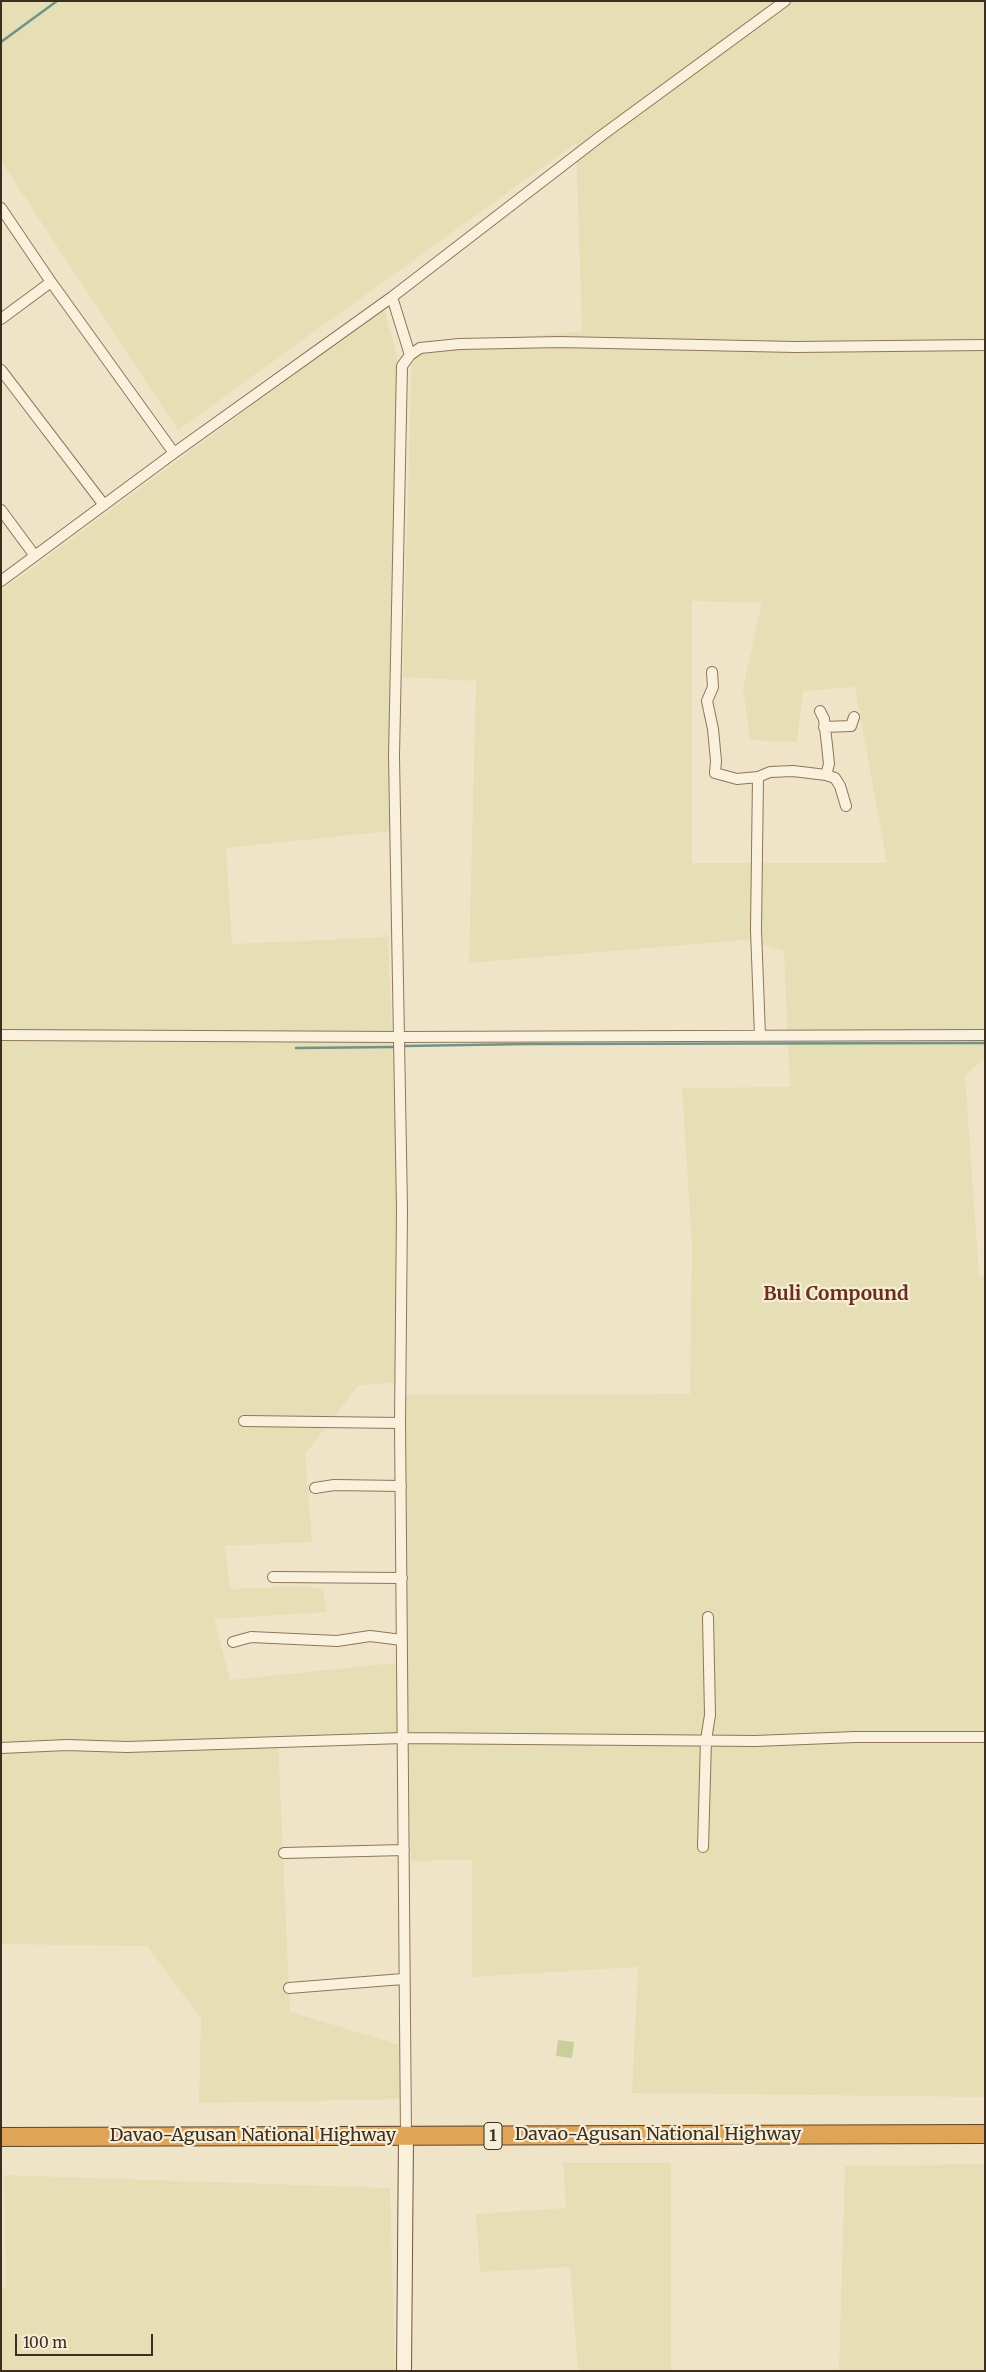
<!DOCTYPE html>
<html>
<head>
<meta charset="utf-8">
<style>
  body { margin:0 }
  #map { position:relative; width:986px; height:2372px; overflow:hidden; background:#f0e4c8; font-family:Merriweather,serif }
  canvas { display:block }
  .frame { position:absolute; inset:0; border:2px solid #3d2e20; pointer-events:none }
  .scale { position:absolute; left:15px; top:2334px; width:138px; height:22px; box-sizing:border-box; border:2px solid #3d2e20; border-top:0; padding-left:6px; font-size:15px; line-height:18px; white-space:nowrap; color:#3d2e20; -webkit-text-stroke:4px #f7eed8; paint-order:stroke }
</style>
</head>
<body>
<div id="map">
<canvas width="986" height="2372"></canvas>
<div class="frame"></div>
<div class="scale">100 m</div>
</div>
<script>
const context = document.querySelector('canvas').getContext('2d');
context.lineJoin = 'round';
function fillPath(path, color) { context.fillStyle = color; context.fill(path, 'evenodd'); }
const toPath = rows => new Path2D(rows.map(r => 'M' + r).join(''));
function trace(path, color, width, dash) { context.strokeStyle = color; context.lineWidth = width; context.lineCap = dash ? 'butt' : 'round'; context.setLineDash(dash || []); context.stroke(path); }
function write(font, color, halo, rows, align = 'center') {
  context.font = font + ' Merriweather,serif'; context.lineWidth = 4.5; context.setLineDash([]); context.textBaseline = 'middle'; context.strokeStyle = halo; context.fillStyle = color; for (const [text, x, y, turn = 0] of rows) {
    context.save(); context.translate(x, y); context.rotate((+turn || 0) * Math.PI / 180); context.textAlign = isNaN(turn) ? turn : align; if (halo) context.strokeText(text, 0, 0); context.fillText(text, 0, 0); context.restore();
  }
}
fillPath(toPath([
  [1,1,985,1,985,1058,965,1075,979,1276,985,1276,985,2097,632,2093,638,1967,472,1977,472,1860,411,1861,402,1395,690,1394,692,1244,682,1088,790,1087,784,951,746,940,469,963,476,681,403,677,412,347,582,331,576,143,178,430,1,161],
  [692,601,762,603,743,688,750,740,797,742,803,691,855,687,887,863,692,863],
  [384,308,397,356,391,831,226,848,232,944,388,937,406,1382,359,1385,305,1454,312,1542,225,1546,230,1589,305,1586,323,1590,327,1612,214,1619,230,1680,395,1663,399,1733,278,1742,290,2012,403,2046,408,2099,199,2103,201,2018,147,1946,1,1944,1,591],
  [563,2163,671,2163,671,2371,578,2371,570,2267,480,2272,476,2214,566,2208],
  [985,2164,985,2371,839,2371,845,2166],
  [4,2175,390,2188,395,2371,1,2371,1,2288,6,2287]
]), '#e6deb5');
fillPath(toPath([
  [558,2040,574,2042,572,2058,556,2056]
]), '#c9cf9b');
trace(toPath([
  [1,42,57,1],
  [405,1046,527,1044,985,1043],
  [296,1048,394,1047]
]), '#6f938a', 2.5);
const street = toPath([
  [1,208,51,282,174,453],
  [392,297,410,355],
  [1,319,51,282],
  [1,370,104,505],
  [1,510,35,556],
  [1,581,174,453,392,297,601,136,785,1],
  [712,672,713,687,707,701,713,729,716,761,715,773,737,779,758,777],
  [820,711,824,719,827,745,829,764,826,775],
  [824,727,851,726,854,717],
  [1,1035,400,1037,985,1035],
  [760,1036,756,930,758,777,770,772,793,771,826,775,835,778,840,786,846,806],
  [244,1421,400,1423],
  [315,1488,334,1485,401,1486],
  [273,1577,402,1578],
  [233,1642,251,1637,337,1641,370,1636,402,1640],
  [1,1748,67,1745,127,1747,403,1738,755,1741,855,1737,985,1737],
  [703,1847,706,1740,710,1715,708,1617],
  [284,1853,404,1850],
  [289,1988,403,1979],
  [406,2136,400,1423,402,1209,394,756,402,366,410,355,420,348,459,344,560,342,795,347,985,345]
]);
const secondary = toPath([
  [404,2371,406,2136]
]);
const highway = toPath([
  [1,2137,985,2134]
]);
trace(street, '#8d765c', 12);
trace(secondary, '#6f573f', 16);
trace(highway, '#5b4430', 20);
trace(street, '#faf1dc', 10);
trace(secondary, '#faf1dc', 14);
trace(highway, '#e0a458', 18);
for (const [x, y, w] of [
  [493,2136,18]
]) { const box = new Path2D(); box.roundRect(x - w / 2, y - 13.5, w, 27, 4); context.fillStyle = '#f7eed8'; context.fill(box); trace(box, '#3d2e20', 1); }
write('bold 16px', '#3d2e20', null, [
  ["1",493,2136]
]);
write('18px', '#3d2e20', '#f7eed8', [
  ["Davao-Agusan National Highway",658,2135],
  ["Davao-Agusan National Highway",253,2136]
]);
write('bold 19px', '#6b2e1e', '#f7eed8', [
  ["Buli Compound",836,1295]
]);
</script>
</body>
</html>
